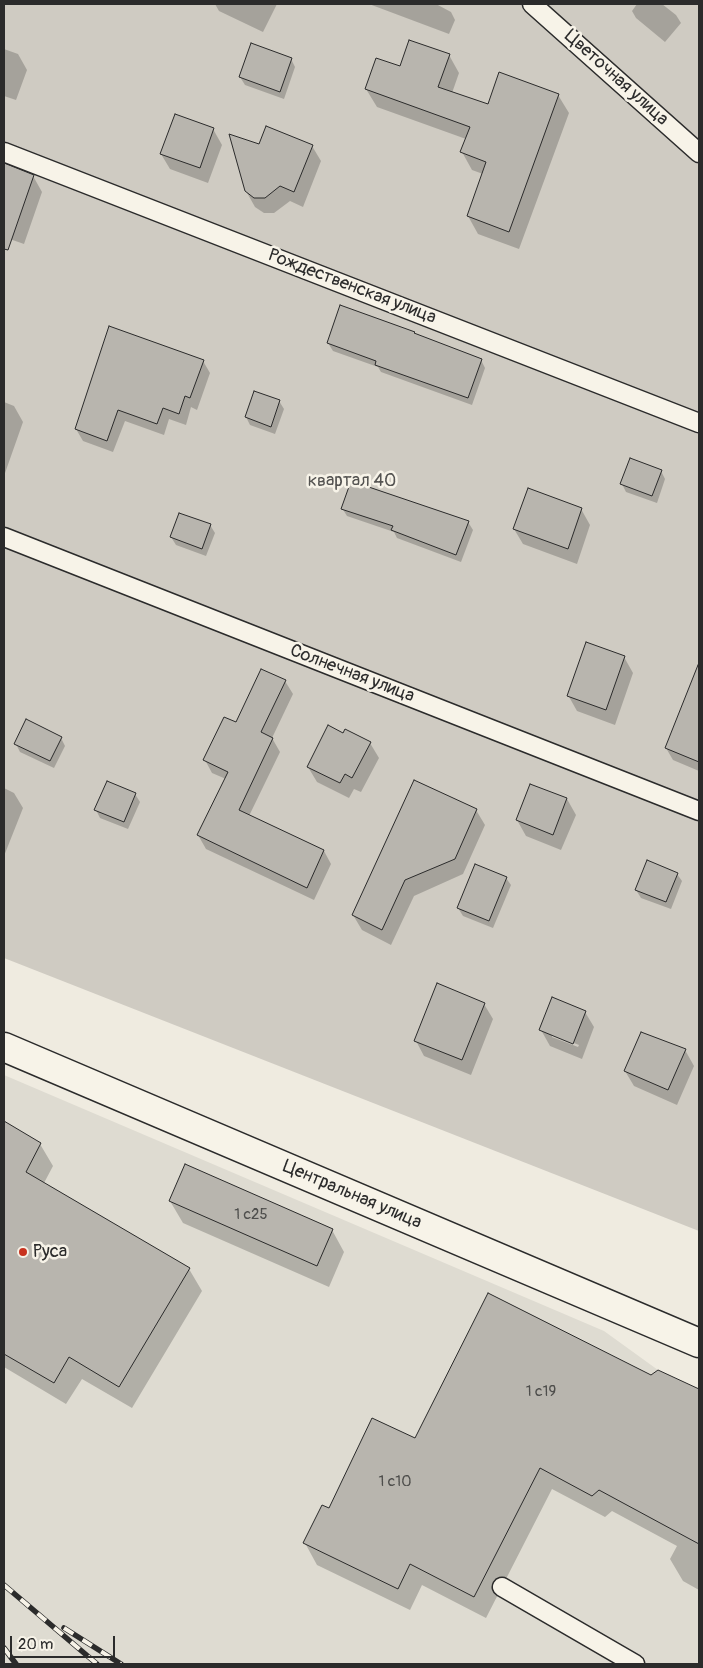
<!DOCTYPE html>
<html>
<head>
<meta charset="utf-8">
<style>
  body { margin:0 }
  #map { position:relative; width:703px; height:1668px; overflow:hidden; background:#efebe0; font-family:Pangolin,sans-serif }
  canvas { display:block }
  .frame { position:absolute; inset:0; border:5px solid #2b2b2b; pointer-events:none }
  .scale { position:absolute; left:10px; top:1636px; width:105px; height:22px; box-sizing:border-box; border:2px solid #2b2b2b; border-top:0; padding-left:6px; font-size:15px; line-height:18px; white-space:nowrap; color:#2b2b2b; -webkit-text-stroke:4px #f7f3e8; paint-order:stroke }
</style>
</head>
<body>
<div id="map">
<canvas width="703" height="1668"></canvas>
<div class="frame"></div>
<div class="scale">20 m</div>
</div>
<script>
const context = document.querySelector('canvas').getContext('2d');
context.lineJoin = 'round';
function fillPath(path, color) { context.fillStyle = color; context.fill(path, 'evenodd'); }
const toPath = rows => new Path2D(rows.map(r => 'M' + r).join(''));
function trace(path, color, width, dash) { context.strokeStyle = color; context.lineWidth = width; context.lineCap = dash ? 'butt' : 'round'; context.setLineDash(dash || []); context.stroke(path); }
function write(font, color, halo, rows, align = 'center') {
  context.font = font + ' Pangolin,sans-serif'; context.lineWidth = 5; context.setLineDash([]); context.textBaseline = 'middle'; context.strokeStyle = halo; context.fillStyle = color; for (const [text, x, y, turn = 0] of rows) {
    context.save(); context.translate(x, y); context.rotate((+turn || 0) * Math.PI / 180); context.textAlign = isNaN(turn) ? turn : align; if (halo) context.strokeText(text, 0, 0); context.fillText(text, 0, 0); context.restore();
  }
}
fillPath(toPath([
  [4,1075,604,1331,658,1370,699,1390,699,1664,4,1664]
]), '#dedbd1');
fillPath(toPath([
  [4,4,699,4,699,1231,4,958]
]), '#cfcbc2');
fillPath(toPath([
  [215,4,277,4,263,32,219,11],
  [369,4,436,4,451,12,455,20,449,34],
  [637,4,662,4,676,15,681,23,665,42,636,18,632,11],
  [4,49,18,54,27,70,16,100,4,96],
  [449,55,459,73,452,93,488,106,558,95,569,113,519,249,478,234,468,216,483,174,472,170,462,152,466,139,377,107,366,89,401,68],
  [291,59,295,67,284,99,245,85,240,77],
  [213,129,222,145,208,183,170,169,161,154],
  [260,146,312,146,321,161,303,207,290,201,274,213,264,213,255,207,246,191],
  [4,164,33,176,42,192,24,244,4,237],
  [414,333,416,335,481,360,485,368,472,405,381,372,378,367,333,351,328,343],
  [203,361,210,373,197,410,191,407,186,425,169,419,164,435,125,421,113,452,83,441,76,429],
  [279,401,284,409,275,434,250,425,246,417],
  [4,402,14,406,23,422,4,476],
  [661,471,665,479,657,503,626,492,622,484],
  [342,508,468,522,473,530,461,562,397,538,394,532,347,516],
  [581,509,590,525,577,564,523,544,514,529],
  [210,525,215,533,206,556,176,545,171,537],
  [624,657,633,673,615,725,577,711,568,695],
  [285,681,293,694,272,738,280,752,249,816,324,851,331,864,314,900,206,849,198,835,226,779,212,773,205,760,236,724],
  [688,693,699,697,699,771,673,760,666,748],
  [344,735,370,743,379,758,361,792,354,789,349,798,317,782,308,767],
  [61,738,65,746,54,768,20,752,16,744],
  [531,786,567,799,576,815,561,850,526,836,517,820],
  [4,788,14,793,23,808,4,856],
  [135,794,140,802,128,829,100,818,96,810],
  [476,810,485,825,463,874,414,896,391,945,362,930,353,915],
  [677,874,682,881,671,909,641,898,636,890],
  [506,878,511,885,493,928,463,916,458,908],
  [484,1004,493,1019,471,1075,424,1056,416,1041],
  [585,1012,594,1027,582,1059,550,1046,541,1030],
  [552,1034,579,1045,578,1047,552,1037],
  [685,1050,694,1066,677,1105,634,1086,625,1071],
  [4,1123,40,1144,53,1166,44,1183,189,1269,202,1291,132,1408,82,1379,66,1404,4,1367],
  [170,1201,332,1230,344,1252,329,1287,183,1223],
  [651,1377,680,1381,699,1390,699,1590,683,1581,670,1559,677,1546,612,1511,605,1517,552,1489,486,1618,422,1585,410,1610,317,1565,305,1543,329,1509,415,1440]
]), '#0003');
const building = toPath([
  [409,40,450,54,438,87,488,104,499,72,559,94,509,232,467,216,486,162,460,152,470,127,365,89,376,58,400,66,409,40],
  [251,43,292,58,280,92,239,77,251,43],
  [175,114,214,128,200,168,160,154,175,114],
  [266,126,313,145,294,192,280,186,265,198,254,198,245,191,229,134,259,144,266,126],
  [4,163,34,175,8,250,4,249,4,163],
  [340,305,415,332,414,333,482,359,468,398,375,365,376,361,327,343,340,305],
  [109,326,204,360,190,398,185,396,179,414,163,408,157,424,118,410,107,441,75,429,109,326],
  [254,391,280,400,271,427,245,417,254,391],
  [630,458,662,470,652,496,620,484,630,458],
  [351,481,469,521,456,555,391,530,393,526,341,509,351,481],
  [528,488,582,508,568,549,513,529,528,488],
  [179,513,211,524,202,549,170,537,179,513],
  [586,642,625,656,606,710,567,696,586,642],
  [698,665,699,665,699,762,665,748,698,665],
  [261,669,286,680,261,732,273,738,239,810,324,850,307,888,197,835,228,772,203,760,224,717,236,722,261,669],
  [26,719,62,737,50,761,14,744,26,719],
  [328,725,343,733,345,729,371,742,352,778,345,774,340,783,307,767,328,725],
  [414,780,477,809,455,859,405,880,382,930,352,915,414,780],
  [107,781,136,793,124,822,94,810,107,781],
  [530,784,567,798,553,835,516,820,530,784],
  [647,860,678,873,666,902,635,890,647,860],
  [475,864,507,877,489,921,457,908,475,864],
  [437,983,485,1003,462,1060,414,1041,437,983],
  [552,997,586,1011,573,1044,539,1030,552,997],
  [641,1032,686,1049,668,1090,624,1071,641,1032],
  [4,1121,41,1143,26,1172,190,1268,119,1387,69,1357,54,1383,4,1354,4,1121],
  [185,1164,333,1229,317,1266,169,1201,185,1164],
  [488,1293,651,1375,658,1370,699,1389,699,1544,599,1490,592,1496,540,1468,474,1597,410,1564,398,1589,303,1543,322,1505,329,1508,372,1418,415,1438,488,1293]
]);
fillPath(building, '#b8b5ae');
trace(building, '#2b2b2b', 1);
const lane = toPath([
  [532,4,699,153],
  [4,152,699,423],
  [4,537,699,811],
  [502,1587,635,1664]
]);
const secondary = toPath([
  [4,1047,699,1343]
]);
trace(lane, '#2b2b2b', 21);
trace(secondary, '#2b2b2b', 31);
trace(lane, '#f7f3e8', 18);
trace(secondary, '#f7f3e8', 28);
const rail = toPath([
  [4,1585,97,1664],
  [64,1628,121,1664],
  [4,1648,16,1664]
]);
trace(rail, '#2b2b2b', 5.5);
trace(rail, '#f7f3e8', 4, [11]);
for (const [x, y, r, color] of [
  [23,1252,5,"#c8321e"]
]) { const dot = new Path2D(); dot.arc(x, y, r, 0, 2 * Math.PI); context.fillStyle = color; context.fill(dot); trace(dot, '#f7f3e8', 2); }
write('15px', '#4e4e4c', null, [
  ["1 с25",251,1215],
  ["1 с19",541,1392],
  ["1 с10",395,1482]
]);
write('18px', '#2b2b2b', '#f7f3e8', [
  ["Цветочная улица",616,78,42],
  ["Рождественская улица",352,287,21],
  ["Солнечная улица",352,674,21],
  ["Центральная улица",352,1195,23]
]);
write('18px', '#545351', '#f7f3e8', [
  ["квартал 40",352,481]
]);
write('18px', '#2b2b2b', '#f7f3e8', [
  ["Руса",33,1252]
], 'left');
</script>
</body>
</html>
